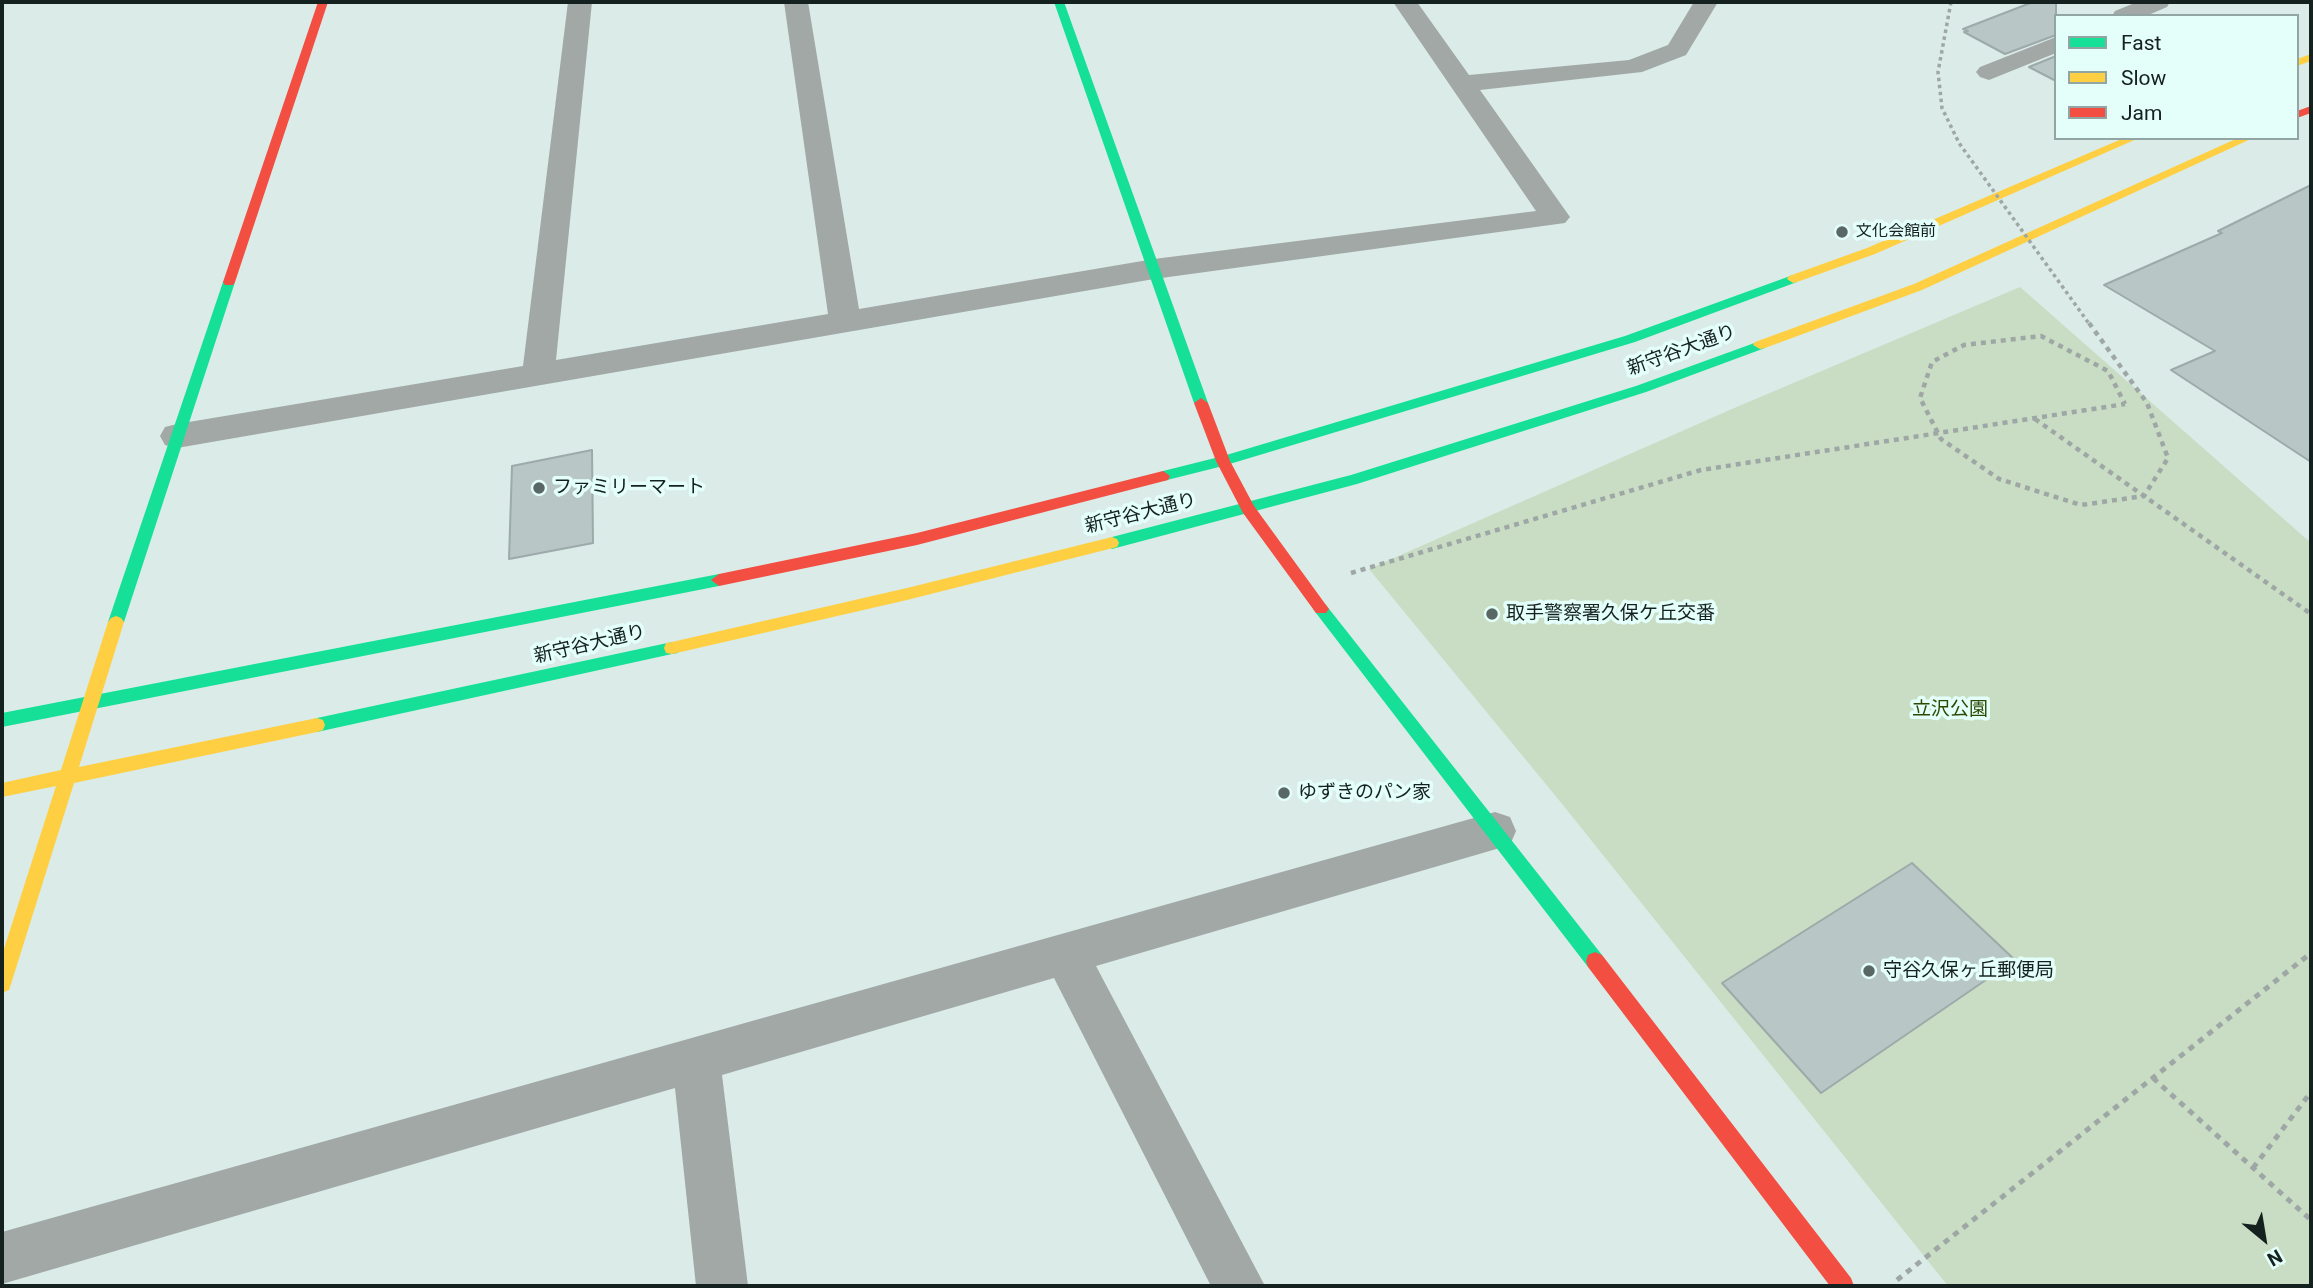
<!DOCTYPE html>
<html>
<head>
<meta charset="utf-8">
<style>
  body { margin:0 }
  #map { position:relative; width:2313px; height:1288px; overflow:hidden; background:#daebe8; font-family:Roboto,sans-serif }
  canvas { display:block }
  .frame { position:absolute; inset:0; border:4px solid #15211f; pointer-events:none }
  .legend { position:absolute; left:2054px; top:14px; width:245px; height:126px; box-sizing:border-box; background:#e4fff9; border:2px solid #91a6a2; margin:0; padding:9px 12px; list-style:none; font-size:21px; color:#15211f }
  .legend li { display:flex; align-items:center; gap:14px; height:35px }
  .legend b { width:35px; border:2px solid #91a6a2 }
  .north { position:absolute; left:2229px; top:1204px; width:70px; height:70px; -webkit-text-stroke:5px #e4fff9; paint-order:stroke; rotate:150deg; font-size:19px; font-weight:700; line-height:28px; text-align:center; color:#15211f }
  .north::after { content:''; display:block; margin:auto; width:24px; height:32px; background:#15211f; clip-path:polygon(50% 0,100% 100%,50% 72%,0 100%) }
</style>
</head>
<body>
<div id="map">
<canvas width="2313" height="1288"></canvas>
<div class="frame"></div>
<ul class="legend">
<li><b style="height:9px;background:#16e098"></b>Fast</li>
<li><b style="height:9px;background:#ffcf43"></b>Slow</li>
<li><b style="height:9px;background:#f24e42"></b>Jam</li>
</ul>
<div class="north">N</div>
</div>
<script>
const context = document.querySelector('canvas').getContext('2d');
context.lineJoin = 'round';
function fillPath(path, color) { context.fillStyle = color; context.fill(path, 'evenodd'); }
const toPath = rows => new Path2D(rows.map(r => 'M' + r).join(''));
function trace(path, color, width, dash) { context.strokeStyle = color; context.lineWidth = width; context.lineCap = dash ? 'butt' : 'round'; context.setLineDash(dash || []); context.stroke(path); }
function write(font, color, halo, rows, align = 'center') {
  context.font = font + ' Roboto,"Noto Sans JP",sans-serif'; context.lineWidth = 7; context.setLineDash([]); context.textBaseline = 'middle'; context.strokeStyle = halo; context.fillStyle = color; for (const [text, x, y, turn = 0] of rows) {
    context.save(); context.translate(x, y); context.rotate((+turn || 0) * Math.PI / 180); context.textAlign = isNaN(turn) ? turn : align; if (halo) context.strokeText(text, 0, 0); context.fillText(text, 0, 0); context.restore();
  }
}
fillPath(toPath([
  [2020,287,2311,543,2311,1286,1948,1286,1563,805,1369,569,1732,409]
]), '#c8ddc3');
const building = toPath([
  [2033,2,2056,2,2056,35,2005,54,1964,32,1968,31,1963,29,2033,2],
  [2056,56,2056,81,2029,67,2056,56],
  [2311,185,2311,462,2171,370,2215,351,2104,285,2222,233,2218,231,2311,185],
  [592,450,593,543,509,559,512,466,592,450],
  [1912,863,2015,960,1821,1093,1722,983,1912,863]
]);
fillPath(building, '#b8c7c6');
trace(building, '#9caaa9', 2);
trace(toPath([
  [2035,419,2311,614],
  [1351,573,1701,470,2125,404]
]), '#9ea7a5', 4.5, [5, 5]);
trace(toPath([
  [2153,1078,2311,1220],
  [2253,1168,2311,1092],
  [1897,1280,2311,953]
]), '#9ea7a5', 5, [6, 6]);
fillPath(toPath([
  [568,2,592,2,556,360,828,314,784,2,808,2,859,309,1154,259,1536,211,1393,2,1417,2,1469,75,1629,60,1668,45,1694,2,1718,2,1686,55,1642,72,1480,90,1570,217,1565,223,1154,279,177,448,165,445,160,436,165,427,177,424,523,366,568,2],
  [2137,2,2170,2,2167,7,2146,16,2112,16,2115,11,2137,2],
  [2056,37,2056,53,1989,80,1980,77,1976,72,1980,67,2056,37],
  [1495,812,1510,817,1516,831,1510,845,1096,966,1265,1286,1211,1286,1054,978,722,1075,748,1286,696,1286,675,1088,2,1284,2,1232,1495,812]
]), '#a1a8a6');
fillPath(toPath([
  [1054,2,1064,2,1208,403,1206,406,1201,408,1194,403,1054,2],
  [1793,275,1799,279,1797,282,1635,342,1223,466,1163,481,1156,476,1163,471,1223,456,1625,336,1793,275],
  [229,278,235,282,124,622,121,626,116,628,111,626,108,622,223,282,229,278],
  [1760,341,1767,345,1765,348,1646,392,1357,484,1112,549,1105,543,1112,537,1351,475,1636,386,1760,341],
  [719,574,727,580,719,586,2,727,2,713,719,574],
  [1321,603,1326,605,1602,955,1604,961,1602,967,1595,970,1588,967,1316,613,1313,609,1316,605,1321,603],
  [672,642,678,643,680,648,678,653,672,654,317,732,311,730,309,725,311,720,317,718,672,642]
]), '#16e098');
fillPath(toPath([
  [2311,54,2311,61,2297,66,2297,59,2311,54],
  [2124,138,2139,138,1875,254,1797,282,1793,283,1787,279,1789,276,1867,248,2124,138],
  [2238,138,2253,138,1922,290,1765,348,1760,349,1753,345,1755,342,1914,284,2238,138],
  [1112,537,1117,539,1119,543,1117,547,907,600,672,654,666,653,664,648,666,643,672,642,907,588,1112,537],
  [116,616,121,618,124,622,79,767,317,718,323,720,325,725,323,730,317,732,74,783,11,984,9,990,2,993,2,955,56,786,2,797,2,783,61,770,108,622,111,618,116,616]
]), '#ffcf43');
fillPath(toPath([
  [318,2,328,2,235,282,233,285,225,285,223,282,318,2],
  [2311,106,2311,113,2297,118,2297,111,2311,106],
  [1201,398,1208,403,1230,461,1254,506,1326,605,1329,609,1326,613,1316,613,1243,513,1216,461,1194,403,1201,398],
  [1163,471,1170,476,1168,480,917,545,719,586,711,580,719,574,917,533,1163,471],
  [1595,952,1602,955,1851,1278,1854,1286,1830,1286,1588,967,1586,961,1588,955,1595,952]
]), '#f24e42');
trace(toPath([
  [1951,2,1938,72,1942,108,1959,143,2090,325]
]), '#9ea7a5', 3.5, [3.5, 3.5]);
trace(toPath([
  [2089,323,2147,403,2168,458,2144,496,2081,505,1999,479,1941,439,1920,398,1932,362,1964,345,2041,336,2108,371,2125,404]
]), '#9ea7a5', 4.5, [5, 5]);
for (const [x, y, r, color] of [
  [1842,232,7,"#5a6865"],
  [539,488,7,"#5a6865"],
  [1492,614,7,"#5a6865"],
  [1284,793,7,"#5a6865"],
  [1869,971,7,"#5a6865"]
]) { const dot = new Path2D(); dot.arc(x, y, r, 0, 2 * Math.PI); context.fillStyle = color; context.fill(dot); trace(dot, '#e4fff9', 2.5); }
write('16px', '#15211f', '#e4fff9', [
  ["文化会館前",1856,232]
], 'left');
write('19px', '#15211f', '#e4fff9', [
  ["新守谷大通り",1682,351,-20],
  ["新守谷大通り",1141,514,-14],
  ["新守谷大通り",590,645,-13]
]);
write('19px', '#15211f', '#e4fff9', [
  ["ファミリーマート",553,488],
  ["取手警察署久保ケ丘交番",1506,614],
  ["ゆずきのパン家",1298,793],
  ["守谷久保ヶ丘郵便局",1883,971]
], 'left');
write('19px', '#2e4a02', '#e4fff9', [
  ["立沢公園",1950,710]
]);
</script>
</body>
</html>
